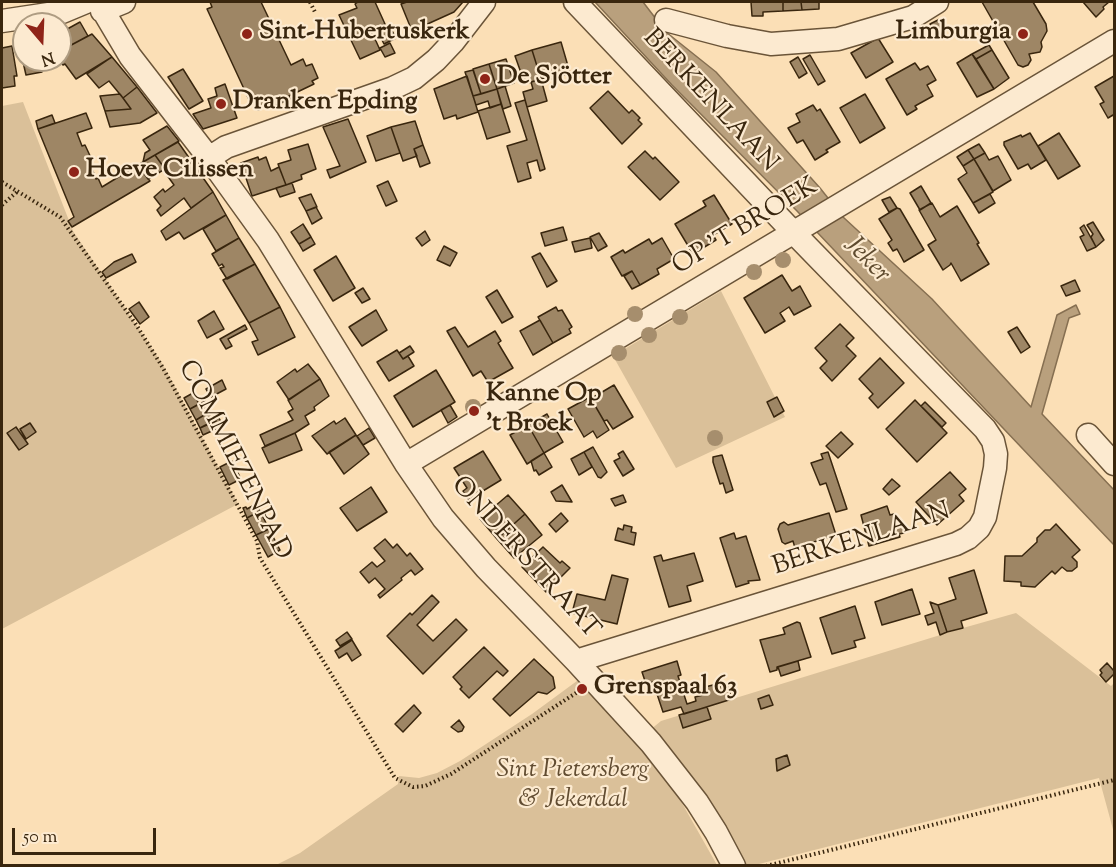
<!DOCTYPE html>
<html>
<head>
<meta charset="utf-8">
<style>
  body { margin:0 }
  #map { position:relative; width:1116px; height:867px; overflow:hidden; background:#fbdfb6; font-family:"Sorts Mill Goudy",serif }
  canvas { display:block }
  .frame { position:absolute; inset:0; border:3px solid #39260e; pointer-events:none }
  .north { position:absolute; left:12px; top:12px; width:60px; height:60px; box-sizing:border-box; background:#fcead0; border:2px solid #ae9c82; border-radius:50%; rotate:161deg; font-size:16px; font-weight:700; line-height:24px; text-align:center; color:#39260e }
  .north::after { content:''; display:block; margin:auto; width:21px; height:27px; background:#8f2418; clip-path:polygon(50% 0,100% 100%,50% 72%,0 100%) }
  .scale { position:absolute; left:12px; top:828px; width:144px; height:27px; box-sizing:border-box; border:3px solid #39260e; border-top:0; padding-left:8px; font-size:18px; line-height:21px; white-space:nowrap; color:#39260e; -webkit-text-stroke:4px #fcead0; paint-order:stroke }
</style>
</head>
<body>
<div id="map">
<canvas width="1116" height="867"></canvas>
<div class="frame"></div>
<div class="north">N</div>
<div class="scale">50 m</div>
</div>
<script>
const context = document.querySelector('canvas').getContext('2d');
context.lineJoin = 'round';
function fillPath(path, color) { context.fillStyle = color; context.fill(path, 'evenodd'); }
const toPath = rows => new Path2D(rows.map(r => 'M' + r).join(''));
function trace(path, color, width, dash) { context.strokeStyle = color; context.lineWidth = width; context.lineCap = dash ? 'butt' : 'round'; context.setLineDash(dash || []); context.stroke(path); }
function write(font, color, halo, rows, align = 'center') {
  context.font = font + ' "Sorts Mill Goudy",serif'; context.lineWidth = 4.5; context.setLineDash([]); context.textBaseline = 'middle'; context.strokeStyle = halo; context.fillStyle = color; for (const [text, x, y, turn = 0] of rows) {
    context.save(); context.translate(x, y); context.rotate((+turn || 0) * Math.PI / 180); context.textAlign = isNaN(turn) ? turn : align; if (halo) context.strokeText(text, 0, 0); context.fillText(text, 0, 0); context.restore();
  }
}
fillPath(toPath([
  [23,102,73,231,163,365,238,504,2,629,2,106],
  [721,291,785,417,676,468,613,356],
  [1016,613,1111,686,1114,683,1114,833,1099,778,755,865,742,865,650,730,661,721,963,628],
  [581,678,599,695,594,699,661,766,717,865,274,866,300,853,398,784,399,776,419,778,437,773,460,761,532,714]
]), '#dac099');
const water = toPath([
  [595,2,643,2,666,32,716,72,820,188,843,217,932,299,1031,407,1057,315,1076,305,1080,314,1069,318,1042,414,1114,490,1114,545,797,211,672,85,595,2]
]);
fillPath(water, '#b9a07d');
trace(water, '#866f51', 1.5);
const building = toPath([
  [210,2,261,2,291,65,303,59,306,66,312,64,318,78,312,81,314,84,289,96,290,99,270,108,268,106,258,110,254,103,251,104,207,9,212,7,210,2],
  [358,2,375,2,385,24,371,30,380,50,360,59,339,15,357,8,355,4,358,2],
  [407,2,463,2,454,12,412,31,401,4,407,2],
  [751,2,783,2,783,11,763,12,763,16,752,16,751,2],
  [783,2,801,2,802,10,783,11,783,2],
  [801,2,819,2,819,9,802,10,801,2],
  [982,2,1033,2,1046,24,1047,31,1041,42,1042,47,1040,52,1029,54,1031,60,1028,65,1023,67,1018,65,982,2],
  [1083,2,1109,2,1103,7,1104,9,1096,17,1083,2],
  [940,19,945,28,936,34,930,24,940,19],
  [80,22,88,36,60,51,60,33,80,22],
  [390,27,396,38,384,44,378,32,390,27],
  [92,34,112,57,76,79,65,64,63,65,59,60,60,51,92,34],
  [878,38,893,62,866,78,851,53,878,38],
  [561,42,570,73,551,79,550,76,541,79,532,50,561,42],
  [390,43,395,53,385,57,380,48,390,43],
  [989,45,992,50,976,59,972,54,989,45],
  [12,46,17,76,14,76,15,86,2,88,2,48,12,46],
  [532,50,541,79,525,84,515,56,532,50],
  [992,50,1009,78,994,89,976,59,992,50],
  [972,54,994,89,977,97,957,63,972,54],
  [810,55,825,81,818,85,803,59,810,55],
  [112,57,137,87,123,98,109,81,99,88,87,74,112,57],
  [798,57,807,73,799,78,790,62,798,57],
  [506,59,514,83,497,89,489,64,506,59],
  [32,60,39,60,42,72,26,75,23,62,32,60],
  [915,63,920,70,928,66,936,80,927,85,933,96,915,106,917,109,907,115,886,79,915,63],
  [489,64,497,89,481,94,473,69,489,64],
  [183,69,203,101,189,109,168,77,183,69],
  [473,70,481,94,473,96,465,72,473,70],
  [467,76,478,112,457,119,456,115,444,119,434,89,467,76],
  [1114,76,1114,117,1113,115,1108,118,1100,104,1104,102,1095,87,1114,76],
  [541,79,547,101,527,107,523,92,533,89,531,82,541,79],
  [225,84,237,118,203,129,193,114,211,108,208,99,217,96,215,88,225,84],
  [505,86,511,106,503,109,497,89,505,86],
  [137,87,157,113,140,123,110,127,105,111,131,109,123,98,137,87],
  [497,89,501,104,490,108,488,101,476,105,473,96,497,89],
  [608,91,629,113,632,110,640,118,638,120,642,124,622,144,590,108,608,91],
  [120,94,131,109,105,111,100,96,120,94],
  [865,94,885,128,860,143,840,108,865,94],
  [525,100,545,169,540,171,537,160,527,163,531,178,518,182,507,146,527,140,515,103,525,100],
  [501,104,510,132,487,139,478,111,501,104],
  [813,105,817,111,820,109,840,142,826,150,828,152,815,160,803,140,797,143,788,128,800,122,796,114,813,105],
  [86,113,92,128,77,133,82,146,85,145,92,160,89,161,96,179,98,178,102,187,138,165,150,181,72,227,68,221,74,217,38,129,86,113],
  [52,115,55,123,38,129,36,121,52,115],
  [348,119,366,162,330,178,327,170,340,166,323,127,348,119],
  [415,121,423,145,414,149,417,156,403,161,391,127,415,121],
  [167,126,179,141,143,162,145,153,150,150,143,140,167,126],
  [391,127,400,153,376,161,367,136,391,127],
  [1030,133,1046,160,1031,169,1028,164,1018,169,1004,145,1004,142,1021,135,1022,137,1030,133],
  [1059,133,1080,166,1058,179,1038,146,1059,133],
  [178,142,192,162,169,178,163,170,165,169,155,155,178,142],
  [308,144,316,169,301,175,302,179,286,185,278,164,291,160,288,150,308,144],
  [979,144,985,153,974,159,968,150,979,144],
  [423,145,430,163,420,167,414,149,423,145],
  [968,150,974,159,963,166,957,157,968,150],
  [645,151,653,159,655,157,679,182,660,200,628,167,645,151],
  [985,153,989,160,998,156,1011,180,993,191,974,159,985,153],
  [155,155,165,169,148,179,138,165,155,155],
  [258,157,259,160,266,157,271,171,279,167,286,185,252,196,241,163,258,157],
  [974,159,993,192,973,203,958,179,967,173,963,166,974,159],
  [192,162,213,192,191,208,184,198,161,216,157,210,161,206,154,197,163,189,165,192,174,185,169,178,192,162],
  [388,181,397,201,386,206,377,186,388,181],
  [292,183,295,192,280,197,276,188,292,183],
  [921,186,931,203,920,210,910,193,921,186],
  [213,192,226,215,184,239,179,232,166,240,161,231,213,192],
  [311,194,317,207,306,211,299,198,311,194],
  [990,194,995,203,979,213,973,203,990,194],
  [714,195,732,224,713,235,716,240,693,254,675,224,706,206,703,201,714,195],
  [890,197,897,208,889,212,882,200,890,197],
  [932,203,940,217,957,206,979,243,977,244,989,264,961,281,951,263,950,265,943,270,928,245,936,240,919,210,932,203],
  [316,207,322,218,312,224,306,211,316,207],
  [897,208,900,209,924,250,904,262,897,249,893,251,888,243,892,240,879,219,897,208],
  [226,215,239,238,216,251,203,229,226,215],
  [1093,222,1104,240,1096,247,1091,237,1093,234,1087,225,1093,222],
  [303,224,311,237,299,244,291,232,303,224],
  [1084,225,1096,247,1087,251,1080,237,1084,235,1080,228,1084,225],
  [563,227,567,240,545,246,541,233,563,227],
  [425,231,430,240,422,246,416,238,425,231],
  [599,233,607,246,598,251,590,237,599,233],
  [311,237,315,244,303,251,299,244,311,237],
  [239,238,255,264,227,279,220,268,224,267,222,264,219,266,212,254,239,238],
  [590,238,592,248,575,252,572,242,590,238],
  [662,238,674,259,657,269,659,274,640,285,632,271,622,276,611,257,623,250,625,253,649,239,652,244,662,238],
  [444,246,457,253,450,266,437,260,444,246],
  [540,253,557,281,547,287,532,257,540,253],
  [132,254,136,262,106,278,102,272,114,262,132,254],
  [336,256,355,288,333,301,314,270,336,256],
  [255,264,280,307,249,323,223,280,255,264],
  [632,271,640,285,632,289,624,276,632,271],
  [782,275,792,291,800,286,811,306,794,315,789,307,780,313,785,321,765,333,744,298,782,275],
  [1075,280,1080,291,1066,296,1061,286,1075,280],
  [363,288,370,299,362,303,355,293,363,288],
  [497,290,513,317,502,323,486,297,497,290],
  [139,302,149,317,140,324,129,309,139,302],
  [280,307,295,337,258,355,252,342,258,340,249,323,280,307],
  [556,307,558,311,562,310,572,327,569,329,571,333,553,343,538,317,556,307],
  [376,310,387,330,362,346,349,327,376,310],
  [214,311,224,329,207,338,198,321,214,311],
  [540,320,553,343,533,355,520,331,540,320],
  [840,324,854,338,846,346,856,356,832,381,820,368,827,361,815,348,840,324],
  [245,325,247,329,228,339,232,346,226,349,220,339,245,325],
  [455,327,468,347,495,331,501,341,498,343,513,368,488,382,481,371,473,376,447,331,455,327],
  [1017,327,1030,347,1021,353,1008,332,1017,327],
  [410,346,414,352,403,359,399,353,410,346],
  [397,350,403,359,408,356,414,366,389,381,377,362,397,350],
  [880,358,904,383,878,408,869,398,873,394,859,379,880,358],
  [308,364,320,379,289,400,277,382,295,369,297,372,308,364],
  [436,370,455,402,413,427,394,396,436,370],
  [320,379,329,396,314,407,315,410,305,416,309,424,295,433,265,446,260,435,293,420,288,412,293,409,288,400,320,379],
  [222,380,226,389,211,397,206,389,222,380],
  [614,385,633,417,613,429,607,420,604,421,590,397,592,398,614,385],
  [193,393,199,404,190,409,184,398,193,393],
  [590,397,609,430,597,438,593,431,584,437,568,409,590,397],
  [777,397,784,411,774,417,767,402,777,397],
  [915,400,947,433,917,462,886,429,915,400],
  [205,401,211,411,196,420,190,409,205,401],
  [925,402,946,423,942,427,921,406,925,402],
  [450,405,457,417,448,423,441,410,450,405],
  [211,411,216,421,200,428,196,420,211,411],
  [547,414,563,442,544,453,528,425,547,414],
  [219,418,223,426,203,435,200,428,219,418],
  [345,418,356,435,327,454,312,436,334,421,336,424,345,418],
  [30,423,36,432,26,439,20,429,30,423],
  [528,425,544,453,527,464,510,435,528,425],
  [16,427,28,444,19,450,7,433,16,427],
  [369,428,375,438,363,445,357,436,369,428],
  [841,432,853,444,838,458,826,446,841,432],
  [295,433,302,450,269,463,262,448,295,433],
  [356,435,369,454,344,474,329,452,356,435],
  [593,447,607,472,601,478,598,477,584,452,593,447],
  [483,451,501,480,468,500,463,491,467,488,454,468,483,451],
  [623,451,634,469,623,476,614,461,620,458,618,454,623,451],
  [584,452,592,467,579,475,571,459,584,452],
  [828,452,847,509,836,512,826,483,820,485,811,463,823,459,821,454,828,452],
  [544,453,552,467,539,475,536,470,534,471,531,461,544,453],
  [722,455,733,490,726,493,723,483,720,484,713,462,713,457,722,455],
  [232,461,241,479,229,485,220,467,232,461],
  [950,472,966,489,959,495,964,501,937,525,916,502,950,472],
  [892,479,900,486,889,495,883,489,892,479],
  [562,485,572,502,556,501,551,492,562,485],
  [371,487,387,512,357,531,340,508,371,487],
  [508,495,525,514,497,539,480,519,508,495],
  [623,495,626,502,615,506,611,499,623,495],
  [256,504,260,511,247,518,243,508,246,507,247,509,256,504],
  [887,506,890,515,894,514,898,526,902,525,904,533,899,534,900,537,869,546,861,515,887,506],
  [260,511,269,529,256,535,247,518,260,511],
  [561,513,568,521,556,532,549,524,561,513],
  [829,513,836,535,795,548,793,541,785,544,782,542,778,529,780,524,784,522,788,525,829,513],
  [525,514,542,535,514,558,497,539,525,514],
  [1056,524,1080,550,1072,557,1077,562,1077,567,1072,571,1067,571,1062,567,1055,574,1052,571,1035,587,1021,586,1021,582,1004,581,1005,556,1022,556,1037,542,1037,538,1045,530,1050,530,1056,524],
  [624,525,632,527,631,532,636,533,634,545,615,540,618,528,623,530,624,525],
  [269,529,280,550,268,557,256,535,269,529],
  [734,533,736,539,746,536,760,580,748,581,749,583,736,587,720,538,734,533],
  [385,539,393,548,397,544,407,556,410,553,423,569,415,575,411,570,401,578,402,580,380,598,378,595,385,589,375,578,369,583,360,572,372,562,377,567,385,561,374,548,385,539],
  [543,547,560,563,562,561,570,568,546,592,522,567,543,547],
  [694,553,703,581,687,586,691,601,669,607,654,557,661,555,663,561,694,553],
  [974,570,987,613,961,621,963,628,947,632,938,605,956,599,949,578,974,570],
  [612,575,628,579,617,624,572,613,577,594,605,600,612,575],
  [912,589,920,614,882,625,875,602,912,589],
  [432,595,439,602,417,625,433,641,456,619,467,630,423,674,387,636,410,613,412,615,432,595],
  [930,602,938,605,947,632,940,635,936,622,928,625,925,616,934,613,930,602],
  [855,606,865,638,854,641,856,647,832,654,820,618,855,606],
  [797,622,800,623,811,657,777,667,777,670,770,672,760,640,785,634,783,628,797,622],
  [347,632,352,639,340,646,336,640,347,632],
  [352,640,361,655,352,661,347,653,339,658,335,651,352,640],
  [484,647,508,671,503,676,497,671,469,698,460,689,462,687,453,677,484,647],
  [534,659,553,677,555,688,547,694,538,692,510,716,493,699,534,659],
  [677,661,681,675,678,676,687,704,696,701,695,697,703,695,701,688,713,685,714,689,727,684,732,699,684,714,681,707,663,712,653,682,646,684,642,672,677,661],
  [798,661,800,670,781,676,778,667,798,661],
  [1107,663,1114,671,1114,674,1106,682,1100,675,1102,673,1100,670,1107,663],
  [769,695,773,705,761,709,758,699,769,695],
  [414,705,421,713,403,732,395,724,414,705],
  [707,707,711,719,683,728,679,715,707,707],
  [459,720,464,727,462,731,458,732,451,727,459,720],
  [787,755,790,765,777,771,776,759,787,755]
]);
fillPath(building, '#9e8665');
trace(building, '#39260e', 1.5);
const minor = toPath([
  [98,2,130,56,209,158,268,240,406,464,443,518,486,568,576,661,651,743,697,802,716,832,734,866],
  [575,2,793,232,985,429,993,441,996,454,995,468,985,517,979,528,968,538,956,544,576,661],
  [102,11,124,2],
  [666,20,727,36,771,44,838,39,913,17,937,2],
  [2,21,62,12,86,2],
  [209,158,226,147,393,88,414,78,436,60,453,42,484,2],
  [1088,435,1114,464],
  [406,464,1114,41]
]);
trace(minor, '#6a5438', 25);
trace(toPath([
  [310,2,316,14],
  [2,182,60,217,137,326,163,368,257,541,260,558,395,778,413,787,425,786,451,774,579,691],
  [2,205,18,191],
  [766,866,1114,780]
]), '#39260e', 4, [1.5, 3]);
trace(minor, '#fcead0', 22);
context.fillStyle = '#a68e6d';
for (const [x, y] of [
  [783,260],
  [754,272],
  [635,314],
  [680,317],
  [649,335],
  [619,353],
  [473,407],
  [715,438]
]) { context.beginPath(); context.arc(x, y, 8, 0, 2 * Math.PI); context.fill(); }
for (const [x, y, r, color] of [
  [247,34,6,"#8f2418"],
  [1023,34,6,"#8f2418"],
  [485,79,6,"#8f2418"],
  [221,104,6,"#8f2418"],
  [74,172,6,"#8f2418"],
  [474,411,6,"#8f2418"],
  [582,689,6,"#8f2418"]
]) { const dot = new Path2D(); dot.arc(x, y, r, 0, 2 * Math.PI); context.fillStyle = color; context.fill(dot); trace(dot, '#fcead0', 2); }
write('bold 26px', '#39260e', '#fcead0', [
  ["Sint-Hubertuskerk",259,34],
  ["Limburgia",1011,34,"right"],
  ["De Sjötter",497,79],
  ["Dranken Epding",233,104],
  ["Hoeve Cilissen",86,172],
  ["Kanne Op",486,396],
  ["'t Broek",486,426],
  ["Grenspaal 63",594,689]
], 'left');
write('26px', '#39260e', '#fcead0', [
  ["BERKENLAAN",709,102,47],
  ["OP 'T BROEK",746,228,-31],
  ["COMMIEZENPAD",233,461,63],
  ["BERKENLAAN",862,541,-18],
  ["ONDERSTRAAT",524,559,48]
]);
write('italic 26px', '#614c31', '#fcead0', [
  ["Sint Pietersberg",573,772],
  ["& Jekerdal",573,802]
]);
write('italic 27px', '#5f4b2f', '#fcead0', [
  ["Jeker",866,261,46]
]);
</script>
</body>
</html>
